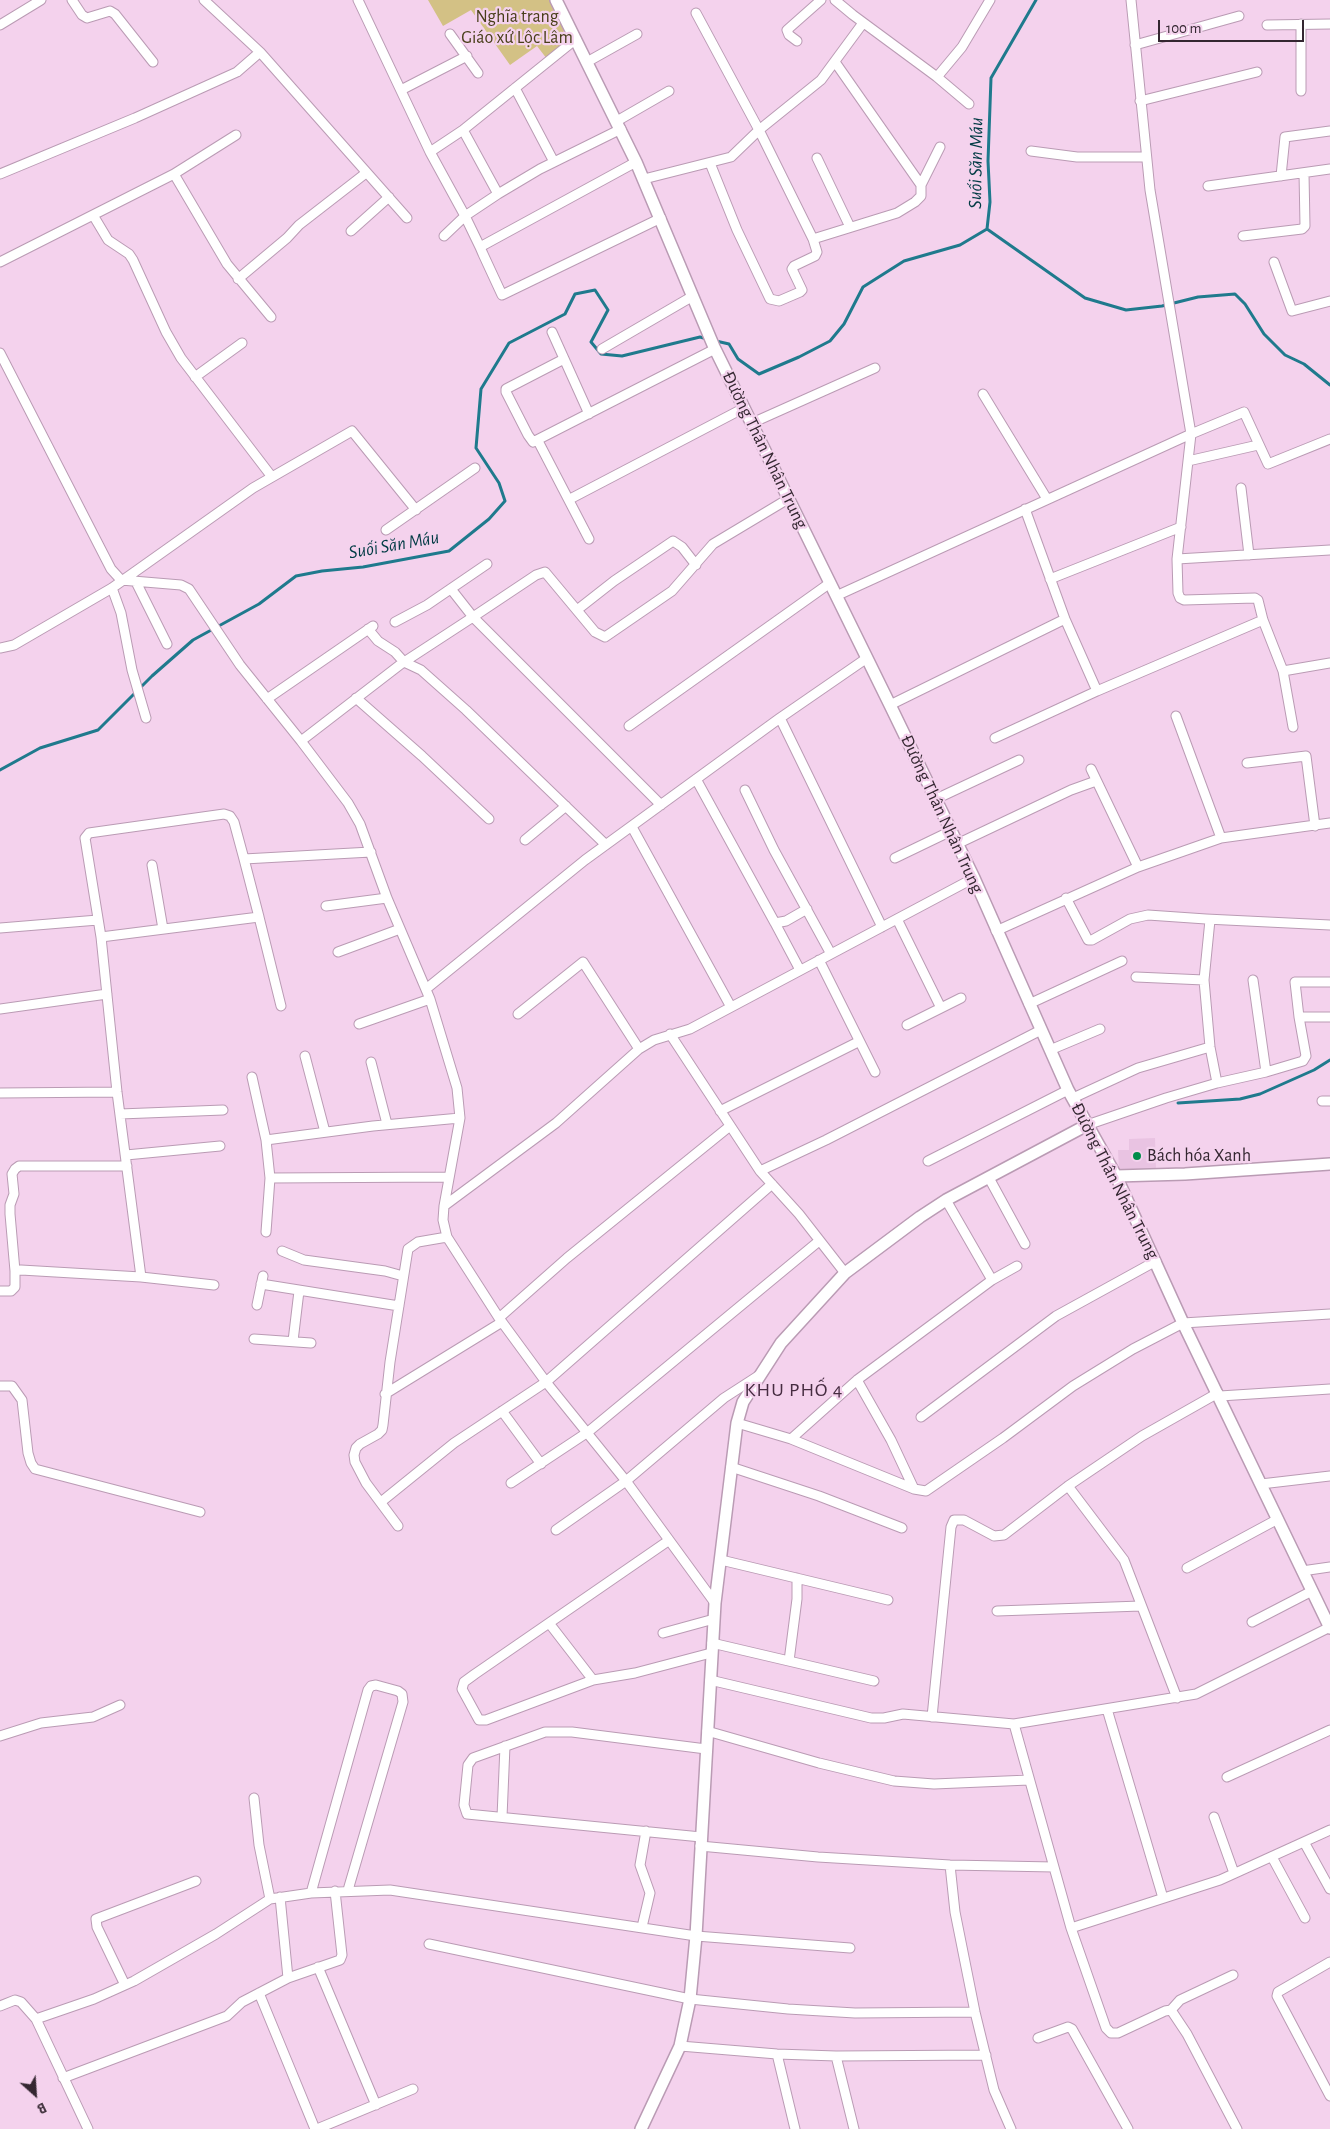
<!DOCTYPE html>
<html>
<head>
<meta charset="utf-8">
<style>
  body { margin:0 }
  #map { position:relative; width:1330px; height:2129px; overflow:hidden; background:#f4d2ed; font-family:"Alegreya Sans",sans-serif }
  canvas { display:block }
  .north { position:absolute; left:10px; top:2069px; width:50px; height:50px; -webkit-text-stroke:4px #f4d2ed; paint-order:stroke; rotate:154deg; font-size:14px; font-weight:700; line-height:20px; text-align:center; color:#342731 }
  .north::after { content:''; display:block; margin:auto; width:18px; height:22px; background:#342731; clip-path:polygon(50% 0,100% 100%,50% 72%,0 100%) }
  .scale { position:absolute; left:1158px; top:20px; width:146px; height:22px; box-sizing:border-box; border:2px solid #342731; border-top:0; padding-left:6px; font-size:15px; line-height:18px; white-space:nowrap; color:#342731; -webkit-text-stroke:4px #f4d2ed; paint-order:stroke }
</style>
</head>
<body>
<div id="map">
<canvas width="1330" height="2129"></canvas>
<div class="north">B</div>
<div class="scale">100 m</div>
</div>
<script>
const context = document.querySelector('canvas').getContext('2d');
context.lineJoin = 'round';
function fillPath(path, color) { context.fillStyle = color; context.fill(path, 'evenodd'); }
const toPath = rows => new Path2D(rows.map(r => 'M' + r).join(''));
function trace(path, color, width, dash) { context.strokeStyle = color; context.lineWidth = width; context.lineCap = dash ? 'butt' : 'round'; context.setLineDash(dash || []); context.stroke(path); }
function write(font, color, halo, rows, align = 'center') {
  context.font = font + ' "Alegreya Sans",sans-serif'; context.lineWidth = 4.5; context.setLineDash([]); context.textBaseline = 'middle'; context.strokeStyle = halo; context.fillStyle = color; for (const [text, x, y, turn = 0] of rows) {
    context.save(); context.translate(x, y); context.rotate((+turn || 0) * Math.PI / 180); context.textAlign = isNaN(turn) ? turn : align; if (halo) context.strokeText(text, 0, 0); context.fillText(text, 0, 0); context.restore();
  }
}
fillPath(toPath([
  [1155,1138,1156,1169,1119,1171,1118,1150,1129,1150,1129,1139]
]), '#e9c3e2');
fillPath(toPath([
  [428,0,550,0,569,39,547,59,537,46,510,65,471,10,443,26]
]), '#d3c185');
trace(toPath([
  [987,229,1085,298,1126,310,1162,306,1198,297,1235,294,1245,304,1264,334,1285,355,1304,364,1330,385],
  [716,341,729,344,738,359,759,374,799,357,830,341,844,324,863,287,904,261,960,245,987,229,990,202,988,161,991,78,1036,0],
  [0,770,40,748,98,730,152,676,193,640,259,604,296,576,322,571,363,567,449,551,489,519,505,501,499,483,476,448,481,389,509,343,565,314,575,294,595,290,608,310,591,342,601,354,622,356,700,337,707,339],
  [1178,1103,1240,1099,1260,1094,1314,1070,1330,1060]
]), '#1f7a8d', 3);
const street = toPath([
  [72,0,82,15,87,18,110,11,115,14,153,62],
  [204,0,260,52,407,218],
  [358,0,430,152,465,216,480,247],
  [835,0,853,15,937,77,969,104],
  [1131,0,1150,190,1191,434,1177,559,1178,593,1180,598,1184,600,1255,598,1258,600,1263,620,1283,671,1293,727],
  [696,13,759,130,813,239,817,252,815,256,794,266,792,269,802,290,800,292,779,301,770,299,737,230,710,163],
  [1301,24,1301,91],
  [0,25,41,0],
  [1267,25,1330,24],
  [450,34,478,73],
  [797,41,789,35,787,30,821,0],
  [1135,45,1239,16],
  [587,62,637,34],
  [835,62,921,185],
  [937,77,962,47,990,0],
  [515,88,554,162],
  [401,90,467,56],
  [1140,101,1257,72],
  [617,121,669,91],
  [463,130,498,194],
  [1031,151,1077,157,1145,157],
  [430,152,463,130,576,39],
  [817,158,850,227],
  [636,162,480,247,483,254,502,295,661,218],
  [0,174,135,118,237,72,260,52],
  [174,174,227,264,271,317],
  [1281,176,1285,137,1330,131],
  [644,179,731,157,759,130,821,80,863,23],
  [1208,186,1330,169],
  [93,215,108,240,129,254,133,260,166,332,181,358,272,477],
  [351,231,389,197],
  [444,236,465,216,498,194,540,169,621,129],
  [1243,236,1302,229,1305,226,1304,173],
  [813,239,897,213,915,202,921,196,921,185,940,147],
  [0,262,174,174,236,135],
  [1274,262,1292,311,1330,301],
  [238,279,287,238,299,225,366,173],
  [552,332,589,414],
  [602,349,693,296],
  [0,353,111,569,121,580,181,585,189,589,240,665,301,741,348,803,360,824,387,898,430,999,457,1088,460,1118,444,1206,443,1220,447,1237,499,1318,546,1382,626,1481,715,1603],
  [564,359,506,389,506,392,528,435,533,442,715,349],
  [195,377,242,343],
  [983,394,1047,499],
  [752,423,875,368],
  [538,441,589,539],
  [1188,461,1258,445],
  [1241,488,1249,555],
  [570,499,744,408],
  [1025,509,1065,619,1097,691],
  [386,530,475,468],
  [1177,559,1330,550],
  [1050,579,1181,527],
  [136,582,167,644],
  [112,588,121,613,132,670,146,718],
  [451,589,473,617,536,575,545,572,595,632,605,637,672,591,713,544,788,499],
  [836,596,1191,434,1244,412,1268,464,1330,439],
  [577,610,614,581,673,541,682,547,696,565],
  [395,622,427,605,487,564],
  [368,629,378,641,395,652,404,662,421,670,466,710,606,845],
  [0,648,14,645,112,588,253,488,352,431,416,510],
  [1283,671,1330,663],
  [356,698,422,756,489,819],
  [267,699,373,626],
  [890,705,1065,619],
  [1176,716,1221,838],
  [780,718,882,927],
  [629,726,830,583],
  [995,738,1097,691,1263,620],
  [301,741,401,664,473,617,661,805],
  [1247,763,1306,756,1315,826],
  [1091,769,1138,867],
  [696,779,775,923,786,921,807,909],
  [745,790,774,850,831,954],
  [936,799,1019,760],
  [632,827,731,1007],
  [525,840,566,806],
  [957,844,1071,790,1096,781],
  [895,858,951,831],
  [152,865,163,929],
  [1066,898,1088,940,1092,940,1130,919,1148,915,1206,919,1330,925],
  [326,906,387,898],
  [259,917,281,1006],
  [897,919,941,1008],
  [1210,920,1204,980,1210,1047,1217,1083],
  [775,923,800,970],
  [0,928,98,920],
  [996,931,1138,867,1221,838,1330,823],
  [101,937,259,917,244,859,371,852],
  [338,952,400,929],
  [819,960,875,1072],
  [1136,977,1204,980],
  [1253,980,1266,1072],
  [426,989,585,860,780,718,867,658],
  [1029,1004,1122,961],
  [0,1009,107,994],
  [518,1014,583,962,639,1049],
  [1299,1017,1295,982,1330,982],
  [359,1024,430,999],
  [907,1025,961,998],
  [670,1034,760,1171,799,1214,845,1273],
  [1050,1050,1100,1029],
  [305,1056,325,1132],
  [371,1062,387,1124],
  [252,1077,266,1140,270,1178,266,1232],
  [0,1093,117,1092],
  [1073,1098,1138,1068,1210,1047],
  [1322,1101,1330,1101],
  [720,1111,858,1042],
  [120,1114,223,1110],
  [1087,1125,1166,1098,1217,1083,1266,1072,1303,1061,1306,1056,1299,1017,1330,1017],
  [266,1140,373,1126,460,1118],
  [126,1155,220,1146],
  [928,1161,1068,1090],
  [760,1171,826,1140,1041,1030],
  [270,1178,449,1177],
  [989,1178,1025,1244],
  [946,1200,992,1280],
  [444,1206,556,1123,639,1049,654,1040,690,1029,974,878],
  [282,1251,304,1260,385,1271,403,1276],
  [15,1271,10,1214,10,1205,14,1194,12,1174,15,1169,19,1166,127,1166],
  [141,1277,117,1092,101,937,85,838,89,833,224,814,230,816,234,822,244,859],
  [261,1284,399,1306],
  [0,1291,11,1291,15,1287,15,1271,21,1270,141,1277,214,1285],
  [257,1305,263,1276],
  [499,1318,567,1258,730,1126],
  [254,1339,311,1343],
  [293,1341,299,1291],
  [857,1380,891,1440,914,1489],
  [0,1386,12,1386,22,1400,28,1453,31,1463,35,1469,200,1512],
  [385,1394,502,1322],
  [1220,1396,1330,1389],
  [502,1411,541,1464],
  [921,1417,1056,1316,1156,1261],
  [737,1423,791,1439,914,1489,926,1491,1003,1438,1073,1386,1133,1349,1183,1323,1330,1314],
  [791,1439,857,1380,992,1280,1017,1266],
  [731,1467,819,1496,902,1528],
  [511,1483,588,1432,819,1241],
  [1261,1484,1330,1476],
  [1068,1486,1124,1560,1177,1698],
  [381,1502,454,1443,546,1382,772,1184],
  [398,1526,366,1483,355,1462,354,1455,356,1448,360,1444,378,1434,382,1430,383,1425,390,1362,408,1249,418,1242,447,1237],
  [556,1530,626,1481,724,1398,758,1376],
  [668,1541,475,1674,464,1682,462,1689,479,1720,486,1720,593,1680,635,1673,711,1653],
  [721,1560,888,1600],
  [1187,1568,1278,1519],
  [1302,1571,1330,1567],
  [997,1611,1141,1606],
  [1252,1622,1312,1591],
  [549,1623,593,1680],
  [663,1633,714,1619],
  [712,1643,874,1681],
  [789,1661,797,1599,797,1578],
  [710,1680,871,1718,884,1718,903,1714,1014,1724,1196,1694,1330,1627],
  [1107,1709,1163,1898],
  [932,1717,951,1527,954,1520,964,1520,994,1536,1004,1535,1068,1486,1142,1436,1218,1393],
  [1014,1724,1071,1928,1106,2028,1111,2033,1118,2033,1165,2011,1171,2010,1187,2034,1237,2129],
  [707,1731,819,1763,894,1781,934,1784,1029,1780],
  [0,1736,41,1723,93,1717,120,1705],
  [1227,1777,1330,1730],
  [254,1798,259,1845,270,1899],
  [502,1817,505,1746],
  [1214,1817,1234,1873],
  [701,1837,467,1814,464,1805,468,1765,473,1758,545,1732,572,1732,706,1749],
  [1304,1842,1330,1889],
  [700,1846,818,1857,950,1865,1054,1867],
  [1272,1857,1305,1918],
  [950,1865,955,1912,975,2012,994,2090,1011,2129],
  [311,1893,368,1690,371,1686,376,1685,398,1691,402,1694,403,1702,348,1890],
  [280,1897,288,1978],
  [642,1927,650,1893,640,1865,646,1831],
  [1071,1928,1220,1880,1330,1830],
  [429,1944,690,1999,788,2009,855,2013,975,2012],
  [1330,1962,1278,1992,1277,1996,1330,2096],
  [318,1967,376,2105],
  [125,1985,97,1927,96,1919,196,1881],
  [259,1993,315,2129],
  [0,2006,15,2000,21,2002,36,2019,88,2129],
  [1171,2010,1180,2000,1233,1975],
  [36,2019,94,1999,134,1981,216,1934,270,1899,311,1893,390,1890,696,1936,850,1948],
  [1038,2038,1068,2027,1072,2029,1128,2129],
  [680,2046,777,2054,836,2056,986,2055],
  [777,2054,795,2129],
  [836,2056,854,2129],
  [63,2078,227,2016,242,2002,288,1978,340,1960,342,1955,335,1891],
  [317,2129,413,2089]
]);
const secondary = toPath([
  [556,0,636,162,714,347,890,705,974,878,1068,1090,1116,1176,1183,1323,1330,1628],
  [1116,1176,1185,1174,1330,1164],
  [641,2129,680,2046,690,1999,696,1936,715,1603,737,1423,743,1402,781,1343,845,1273,920,1217,946,1200,1087,1125]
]);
trace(street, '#ba9bb4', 11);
trace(secondary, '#ba9bb4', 14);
trace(street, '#fff', 9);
trace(secondary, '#fff', 11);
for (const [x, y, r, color] of [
  [1137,1156,5,"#008d4b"]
]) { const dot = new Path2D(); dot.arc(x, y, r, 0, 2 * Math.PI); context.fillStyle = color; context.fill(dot); trace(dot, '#f4d2ed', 2); }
write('18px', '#483e19', '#f4d2ed', [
  ["Nghĩa trang",517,17],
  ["Giáo xứ Lộc Lâm",517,38]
]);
write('18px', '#342731', '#f4d2ed', [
  ["Đường Thân Nhân Trung",765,450,64],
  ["Đường Thân Nhân Trung",942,814,65],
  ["Đường Thân Nhân Trung",1115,1181,63]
]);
write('18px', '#342731', '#f4d2ed', [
  ["Bách hóa Xanh",1147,1156]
], 'left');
write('italic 19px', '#013a44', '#f4d2ed', [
  ["Suối Săn Máu",976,163,-89],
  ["Suối Săn Máu",394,545,-10]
]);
context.letterSpacing = '1px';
write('20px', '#462c41', '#f4d2ed', [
  ["KHU PHỐ 4",794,1390]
]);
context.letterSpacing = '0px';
</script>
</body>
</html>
